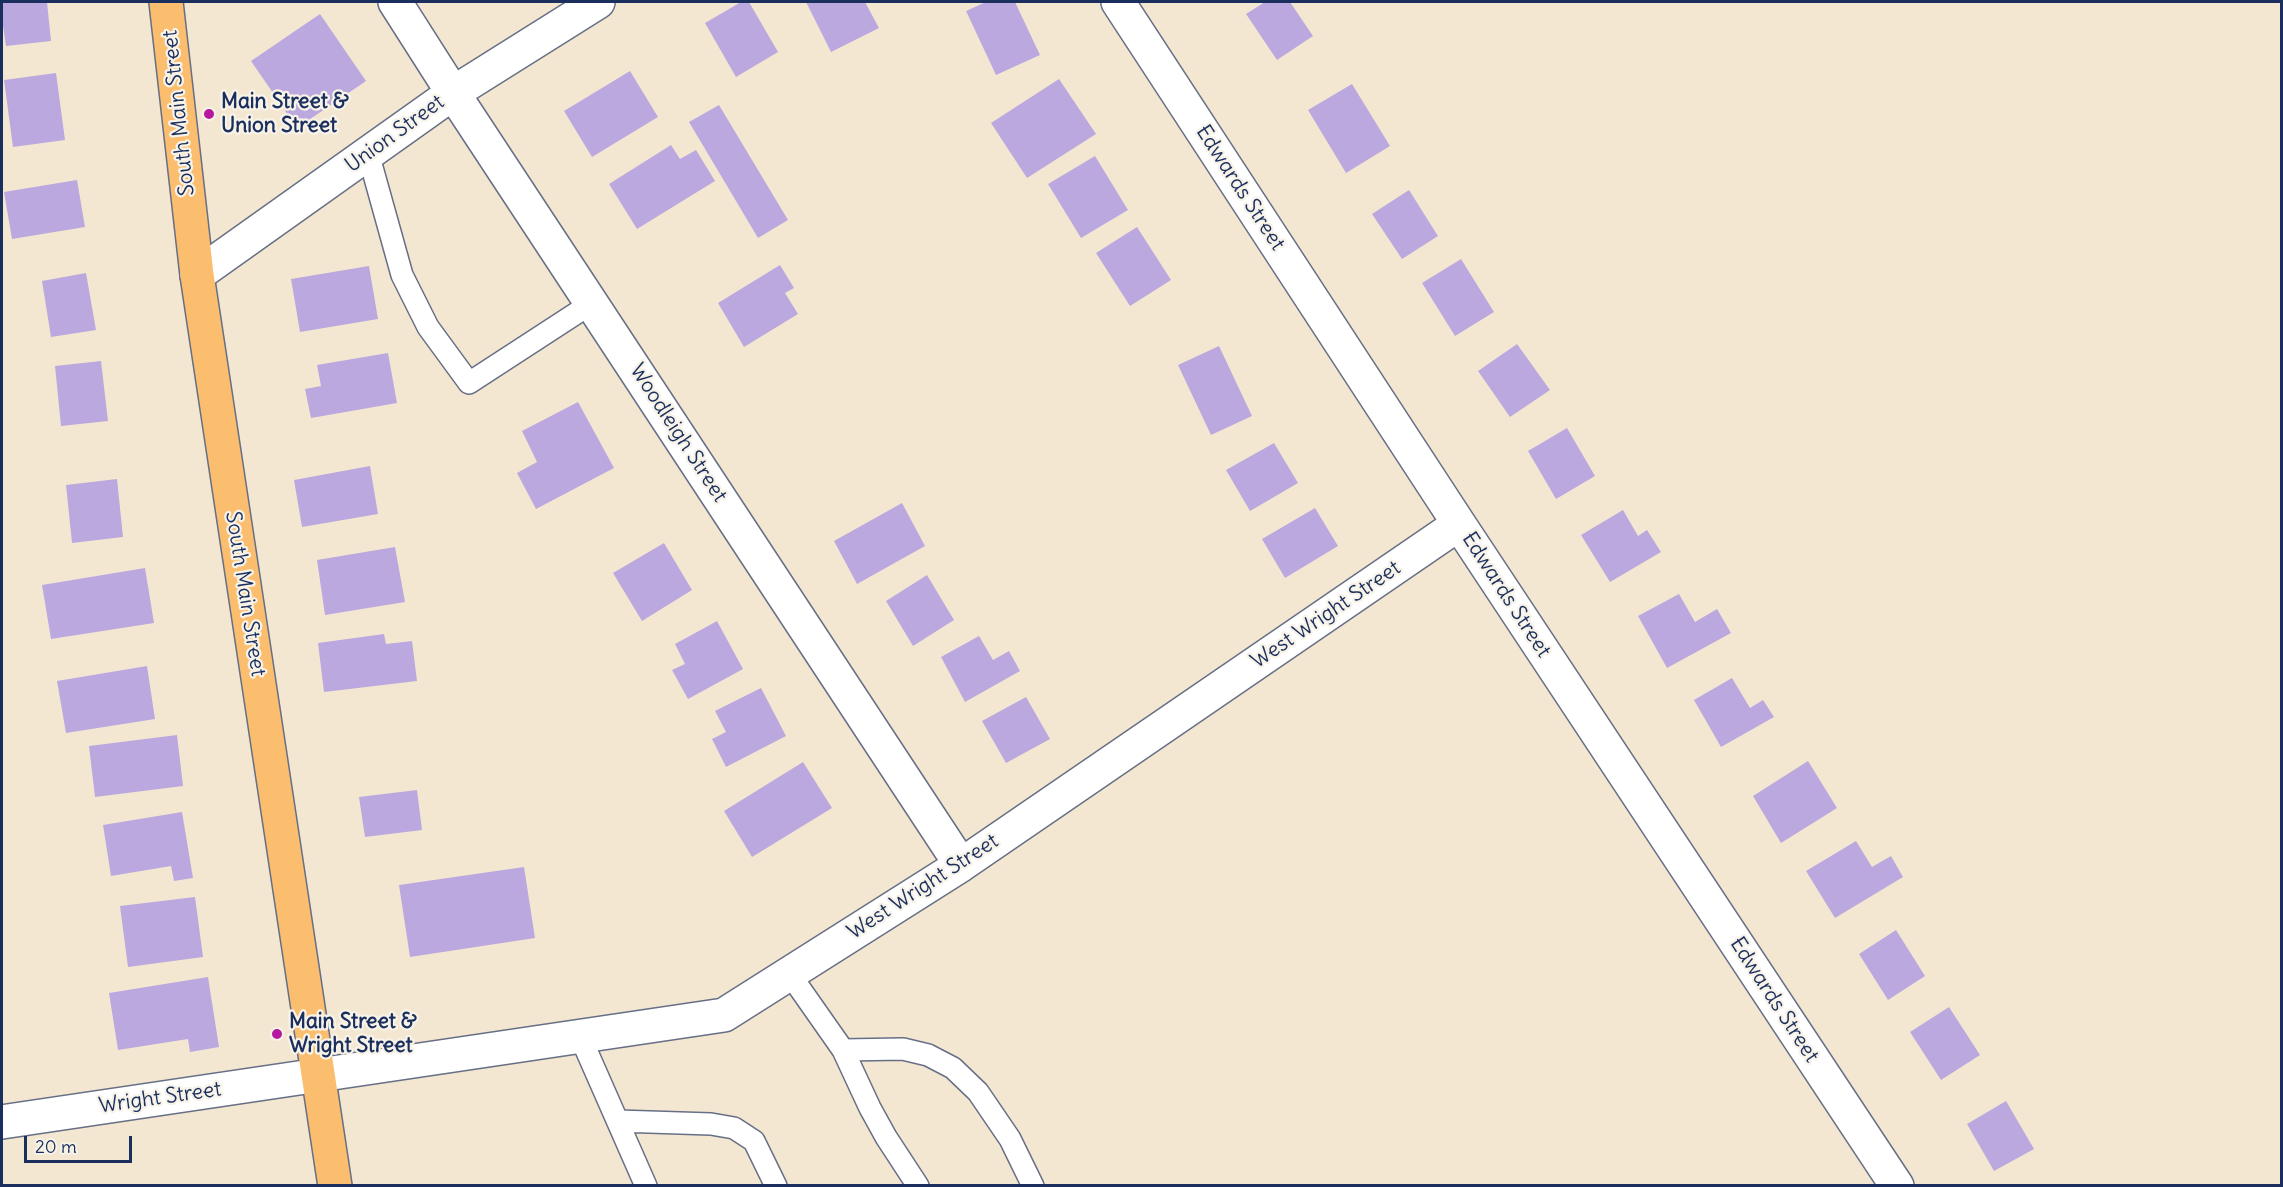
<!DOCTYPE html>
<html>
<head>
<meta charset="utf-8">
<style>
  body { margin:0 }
  #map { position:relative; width:2283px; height:1187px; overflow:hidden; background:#f4e7d1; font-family:Delius,sans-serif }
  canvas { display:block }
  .frame { position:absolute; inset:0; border:3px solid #1b2f5e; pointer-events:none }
  .scale { position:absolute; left:24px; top:1136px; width:108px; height:27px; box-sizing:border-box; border:3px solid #1b2f5e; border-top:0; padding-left:8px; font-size:18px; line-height:21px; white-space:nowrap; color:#1b2f5e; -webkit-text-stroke:4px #f7f3e8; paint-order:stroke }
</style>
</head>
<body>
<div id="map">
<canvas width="2283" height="1187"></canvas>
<div class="frame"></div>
<div class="scale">20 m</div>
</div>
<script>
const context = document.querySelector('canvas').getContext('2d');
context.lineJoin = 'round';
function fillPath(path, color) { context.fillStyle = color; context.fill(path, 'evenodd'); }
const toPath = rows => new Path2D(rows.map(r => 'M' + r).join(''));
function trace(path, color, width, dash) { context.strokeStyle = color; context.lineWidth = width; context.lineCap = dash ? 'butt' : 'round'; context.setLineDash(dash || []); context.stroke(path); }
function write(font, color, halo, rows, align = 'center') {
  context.font = font + ' Delius,sans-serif'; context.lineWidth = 4.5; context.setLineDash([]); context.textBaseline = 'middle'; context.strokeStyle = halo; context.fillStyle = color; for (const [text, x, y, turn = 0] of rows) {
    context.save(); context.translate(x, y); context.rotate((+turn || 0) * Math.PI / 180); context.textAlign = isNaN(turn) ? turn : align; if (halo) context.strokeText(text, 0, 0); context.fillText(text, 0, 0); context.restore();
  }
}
fillPath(toPath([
  [2,2,47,2,51,41,6,46,3,26,2,26],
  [741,2,749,2,778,52,736,77,705,23],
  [806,2,865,2,879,28,831,52],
  [986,2,1015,2,1040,55,996,75,966,11],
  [1265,2,1290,2,1313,36,1277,60,1246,14],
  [320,14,366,81,297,128,251,61],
  [630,71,658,117,592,157,564,111],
  [56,73,65,140,13,147,4,80],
  [1059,79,1096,134,1027,178,991,123],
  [1352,84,1390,146,1346,173,1308,110],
  [719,105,788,220,758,238,689,122],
  [671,145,680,159,696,150,715,181,637,229,609,184],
  [1095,156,1128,210,1081,238,1048,184],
  [77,180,85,227,12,239,4,192],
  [1409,190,1438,236,1402,259,1372,214],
  [1137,227,1171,280,1130,306,1096,253],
  [1461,259,1494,312,1455,336,1422,283],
  [780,265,794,288,785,293,798,314,744,347,718,303],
  [369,266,378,319,300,332,291,279],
  [86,273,96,330,51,337,42,281],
  [1517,344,1550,390,1510,417,1478,371],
  [1219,346,1252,416,1211,435,1178,365],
  [388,353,397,403,311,418,305,389,321,386,317,365],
  [101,361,108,421,61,426,55,366],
  [578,402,614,468,536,509,517,473,537,462,522,431],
  [1567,428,1595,476,1556,499,1528,451],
  [1274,443,1298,483,1250,511,1226,470],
  [370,466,378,514,302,527,294,480],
  [117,479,123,537,72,543,66,485],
  [902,503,925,546,857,584,834,541],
  [1315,508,1338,546,1285,578,1262,539],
  [1623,510,1638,536,1647,530,1661,552,1610,582,1581,535],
  [664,543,692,590,642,621,613,573],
  [395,547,405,602,325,615,317,560],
  [145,568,154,623,51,639,42,585],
  [927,575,954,620,913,646,886,601],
  [1679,594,1695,622,1717,609,1731,633,1667,668,1638,616],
  [717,621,743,669,688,699,672,670,685,664,675,644],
  [384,634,386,644,412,641,417,681,324,692,318,643],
  [979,636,993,660,1009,651,1020,671,965,702,941,657],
  [147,666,155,719,66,733,57,681],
  [1732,678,1750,708,1763,700,1774,717,1721,747,1694,700],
  [761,688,786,736,726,767,712,739,726,732,715,711],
  [1026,697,1050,739,1006,763,982,721],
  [177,735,183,786,95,797,89,746],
  [1808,761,1837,808,1781,843,1753,796],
  [803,762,832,808,752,857,724,811],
  [417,790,422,830,365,837,359,797],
  [182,812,193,878,174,881,171,866,111,876,103,825],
  [1856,841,1872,867,1891,856,1903,877,1835,918,1806,871],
  [524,867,535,938,410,957,399,885],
  [195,897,203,957,128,967,120,906],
  [1896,930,1925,976,1888,1000,1859,954],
  [208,977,219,1047,190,1052,188,1039,118,1050,109,993],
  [1949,1007,1980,1055,1941,1080,1910,1032],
  [2006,1101,2034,1149,1994,1171,1967,1124]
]), '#bba8df');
const lane = toPath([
  [368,153,402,275,428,327,469,383,592,303],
  [789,973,843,1050],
  [580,1036,646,1186],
  [618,1121,711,1124,734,1128,754,1141,776,1186],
  [918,1186,886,1137,870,1108,843,1050,903,1049,928,1055,953,1068,978,1092,1010,1139,1033,1186]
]);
const street = toPath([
  [395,2,453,93,961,865],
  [1118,2,1459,524,1897,1186],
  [197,275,453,93,598,2],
  [2,1122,724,1015,961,865,1459,524]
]);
const primary = toPath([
  [166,2,197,275,335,1186]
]);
trace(lane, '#676f86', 24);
trace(street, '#676f86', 36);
trace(primary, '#676f86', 36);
trace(lane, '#fff', 21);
trace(street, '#fff', 33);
trace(primary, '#fbbd6e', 33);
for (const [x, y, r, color] of [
  [209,114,6,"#b5179e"],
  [277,1034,6,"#b5179e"]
]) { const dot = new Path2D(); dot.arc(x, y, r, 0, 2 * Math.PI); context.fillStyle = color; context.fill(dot); trace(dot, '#f7f3e8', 2); }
write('bold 21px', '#1b2f5e', '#f7f3e8', [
  ["Main Street &",221,102],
  ["Union Street",221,126],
  ["Main Street &",289,1022],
  ["Wright Street",289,1046]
], 'left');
write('21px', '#1b2f5e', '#f7f3e8', [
  ["South Main Street",179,113,-96],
  ["Union Street",395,134,-36],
  ["Edwards Street",1240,188,57],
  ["Woodleigh Street",678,433,57],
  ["South Main Street",245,594,81],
  ["Edwards Street",1506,595,57],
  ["West Wright Street",1326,615,-34],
  ["West Wright Street",923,887,-33],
  ["Edwards Street",1774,1000,57],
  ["Wright Street",160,1098,-8]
]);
</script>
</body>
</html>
